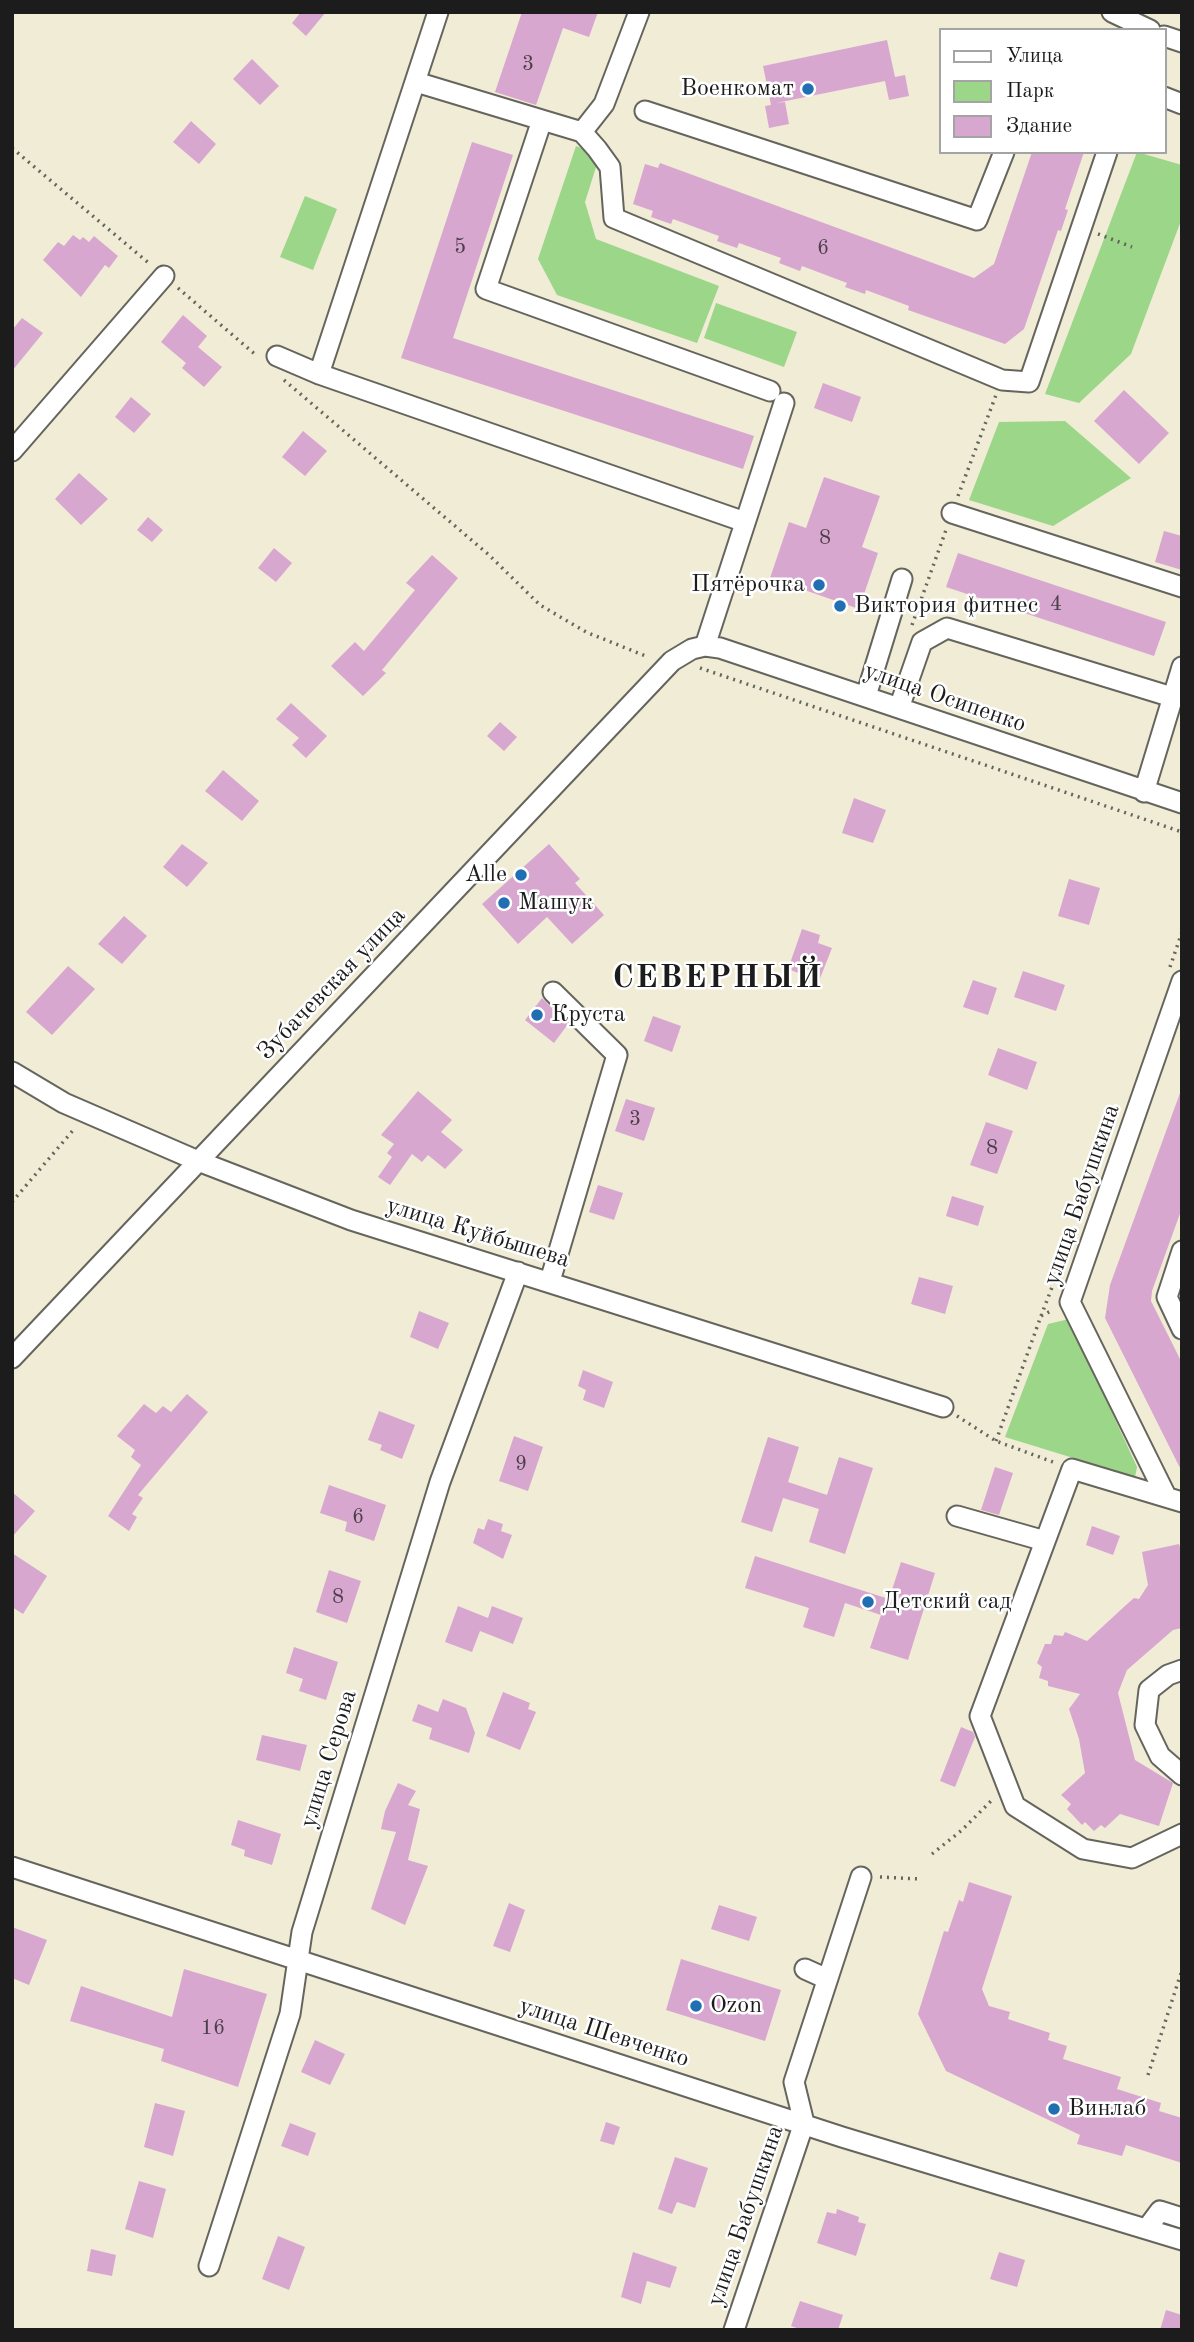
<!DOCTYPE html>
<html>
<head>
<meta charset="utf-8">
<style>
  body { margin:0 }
  #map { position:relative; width:1194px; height:2342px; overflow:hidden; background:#f0ecd6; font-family:"Old Standard TT",serif }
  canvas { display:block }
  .frame { position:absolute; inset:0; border:14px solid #1c1c1c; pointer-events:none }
  .legend { position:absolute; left:939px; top:28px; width:228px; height:126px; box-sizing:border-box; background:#fff; border:2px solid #a4a4a4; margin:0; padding:9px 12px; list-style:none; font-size:21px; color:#1c1c1c }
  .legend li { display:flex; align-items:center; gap:14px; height:35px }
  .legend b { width:35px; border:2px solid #a4a4a4 }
</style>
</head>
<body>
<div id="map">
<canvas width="1194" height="2342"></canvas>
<div class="frame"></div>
<ul class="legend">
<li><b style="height:9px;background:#fff"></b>Улица</li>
<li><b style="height:19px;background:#9cd689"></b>Парк</li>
<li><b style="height:19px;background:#d8a7d0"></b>Здание</li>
</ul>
</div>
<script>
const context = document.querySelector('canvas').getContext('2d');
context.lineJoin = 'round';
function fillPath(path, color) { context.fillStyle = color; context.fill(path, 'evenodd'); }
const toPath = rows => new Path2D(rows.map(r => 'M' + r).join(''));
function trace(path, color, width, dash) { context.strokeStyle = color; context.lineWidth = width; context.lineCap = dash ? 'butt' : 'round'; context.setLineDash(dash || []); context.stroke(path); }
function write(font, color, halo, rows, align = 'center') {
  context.font = font + ' "Old Standard TT",serif'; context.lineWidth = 5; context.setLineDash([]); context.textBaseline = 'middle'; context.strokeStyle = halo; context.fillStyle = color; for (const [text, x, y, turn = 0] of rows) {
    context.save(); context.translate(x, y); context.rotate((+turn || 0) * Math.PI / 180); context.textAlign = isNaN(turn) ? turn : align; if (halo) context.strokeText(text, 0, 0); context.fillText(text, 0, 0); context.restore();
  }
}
fillPath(toPath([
  [576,146,594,153,596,167,585,202,596,239,719,286,697,343,557,295,538,259],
  [1137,152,1182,165,1182,218,1131,354,1079,403,1045,394],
  [305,196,337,209,313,270,280,257],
  [716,303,797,332,784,367,704,338],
  [1065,421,1131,478,1053,526,969,500,999,422],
  [1069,1319,1137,1467,1135,1477,1005,1437,1048,1324]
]), '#9cd689');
fillPath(toPath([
  [301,12,326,12,306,36,292,23],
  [522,12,598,12,589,37,563,28,536,105,495,92],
  [887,40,895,77,905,75,909,96,889,100,885,81,776,103,785,102,789,124,769,128,765,106,771,105,763,66],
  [252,59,279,86,260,105,233,79],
  [191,121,216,144,199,164,173,142],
  [472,142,513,155,453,338,754,436,743,469,401,358],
  [1032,152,1084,152,1065,209,1068,210,1061,231,1058,230,1024,329,1005,344,908,310,909,306,866,290,865,294,845,287,847,283,802,266,800,271,779,263,781,258,739,243,737,248,717,241,719,236,673,219,671,224,651,217,653,211,633,204,645,164,658,168,660,163,974,278,994,264],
  [73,235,80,240,83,237,89,242,94,236,118,256,109,268,105,265,81,297,43,260,58,242,64,246],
  [183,315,207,336,198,347,222,367,204,387,182,368,186,363,161,342],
  [22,318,43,333,12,371,12,330],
  [823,383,861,397,852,422,814,408],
  [1124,390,1169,433,1139,464,1094,421],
  [131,397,151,414,134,433,115,417],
  [303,431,327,451,305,476,282,457],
  [79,473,108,499,81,525,55,499],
  [824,477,880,496,862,547,878,553,859,609,770,578,789,522,806,528],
  [148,517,163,530,152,542,137,530],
  [1164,531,1182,536,1182,570,1155,562],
  [274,548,292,563,276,582,258,568],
  [958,553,1166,622,1154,656,946,587],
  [432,555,458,578,382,670,386,673,363,696,331,666,355,642,364,651,415,590,406,583],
  [291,703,327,736,306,758,292,745,299,738,276,719],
  [500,722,517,737,504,751,487,736],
  [223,770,259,801,242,821,205,791],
  [854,798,886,810,873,843,842,833],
  [182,844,208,863,187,887,163,867],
  [549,844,580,879,575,883,604,915,572,944,547,917,518,944,482,904],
  [1069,879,1100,888,1089,925,1058,916],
  [124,916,147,936,122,964,98,944],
  [802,929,820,935,818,943,832,948,819,981,788,969],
  [68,966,95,989,52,1035,26,1012],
  [1023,971,1065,985,1056,1011,1014,997],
  [973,980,997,988,988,1015,963,1007],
  [542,998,568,1024,554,1043,525,1020],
  [653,1016,681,1026,672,1052,644,1041],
  [998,1048,1037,1062,1027,1090,988,1075],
  [418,1091,452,1120,441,1132,463,1150,445,1169,428,1155,422,1162,412,1154,390,1185,378,1177,392,1157,387,1153,394,1144,381,1135],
  [1180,1093,1182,1208,1152,1291,1151,1301,1182,1363,1182,1472,1105,1318,1110,1285],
  [626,1099,655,1108,644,1141,615,1131],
  [986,1122,1013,1131,997,1174,970,1165],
  [598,1185,623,1193,614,1220,589,1212],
  [952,1196,984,1206,978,1226,946,1216],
  [919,1277,953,1286,945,1314,911,1304],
  [419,1311,449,1323,438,1349,410,1337],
  [583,1370,613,1382,604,1408,583,1400,586,1390,578,1386],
  [187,1394,208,1412,138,1495,143,1498,132,1514,137,1517,129,1531,108,1516,141,1465,131,1457,135,1450,117,1436,144,1404,156,1413,163,1406,171,1412],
  [379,1411,415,1425,402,1459,380,1450,382,1445,368,1440],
  [514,1436,543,1447,528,1491,499,1481],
  [768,1437,799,1447,788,1482,827,1495,839,1457,873,1468,845,1554,809,1542,819,1509,783,1498,772,1532,741,1522],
  [995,1467,1013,1473,999,1515,981,1510],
  [329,1485,386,1505,374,1541,345,1531,347,1522,320,1513],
  [12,1492,35,1511,12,1537],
  [488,1519,503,1524,501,1531,512,1535,503,1559,473,1543,478,1528,484,1530],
  [1092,1526,1120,1536,1113,1555,1086,1545],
  [1179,1544,1182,1554,1182,1628,1173,1630,1127,1670,1118,1693,1135,1760,1173,1783,1159,1826,1120,1814,1105,1828,1101,1825,1094,1831,1085,1822,1082,1825,1067,1809,1071,1804,1061,1795,1085,1773,1079,1739,1069,1709,1080,1694,1048,1686,1048,1681,1039,1678,1042,1667,1037,1663,1045,1644,1051,1644,1054,1635,1063,1636,1065,1632,1087,1641,1126,1605,1134,1598,1139,1599,1148,1585,1142,1552],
  [12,1553,47,1576,23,1614,12,1607],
  [755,1556,889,1599,901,1562,935,1573,908,1660,870,1648,881,1615,845,1603,834,1637,803,1627,809,1608,745,1588],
  [329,1570,361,1581,347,1623,316,1612],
  [458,1606,488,1618,492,1606,523,1618,513,1644,480,1631,472,1652,445,1642],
  [294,1647,338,1662,326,1700,299,1691,303,1679,286,1673],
  [503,1692,530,1703,528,1709,536,1712,520,1750,486,1736],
  [443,1699,466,1708,475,1733,469,1753,429,1739,432,1728,412,1721,418,1704,438,1712],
  [961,1727,973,1732,975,1737,955,1787,940,1781],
  [262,1735,307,1745,300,1771,256,1760],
  [398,1783,416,1791,408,1805,420,1809,408,1860,428,1866,405,1925,371,1909,396,1832,381,1829,385,1811],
  [238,1820,281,1834,272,1865,244,1856,245,1850,231,1845],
  [969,1882,1012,1896,982,1989,989,2006,1010,2012,1008,2019,1050,2033,1048,2040,1067,2046,1063,2059,1121,2077,1117,2089,1161,2103,1159,2111,1182,2118,1182,2163,1126,2145,1122,2156,1077,2144,1080,2135,946,2071,918,2014,944,1931,948,1932,959,1900,963,1902],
  [509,1903,525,1910,510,1952,493,1946],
  [719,1905,757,1917,749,1941,711,1929],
  [12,1927,47,1940,29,1985,12,1978],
  [681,1959,781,1990,765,2041,666,2010],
  [184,1969,267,1994,238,2087,161,2061,164,2049,70,2021,81,1986,172,2017],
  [315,2040,345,2054,330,2085,301,2072],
  [155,2103,185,2111,173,2156,144,2147],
  [606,2122,620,2127,614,2145,600,2141],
  [290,2123,316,2133,308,2156,281,2146],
  [675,2157,708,2168,695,2208,677,2202,672,2214,658,2209],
  [139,2181,166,2189,153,2238,125,2229],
  [837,2209,859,2217,858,2222,866,2224,856,2256,817,2243,827,2212,836,2214],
  [278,2236,305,2247,289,2290,262,2279],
  [91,2249,116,2255,112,2276,87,2271],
  [633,2252,677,2267,670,2288,647,2281,641,2304,621,2297],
  [999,2252,1025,2260,1017,2287,990,2279],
  [800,2301,843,2315,838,2330,802,2330,791,2326],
  [1166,2310,1182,2315,1182,2330,1160,2330]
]), '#d8a7d0');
const minor = toPath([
  [1112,12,1150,30],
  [1164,36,1182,42],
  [416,82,542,120],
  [1164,97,1182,104],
  [645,111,977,220,1004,152],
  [582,132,604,104,639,12],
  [277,356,319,374,745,522],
  [319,374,438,12],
  [770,391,486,289,542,120,582,132,597,149,610,167,614,218,1002,380,1029,382,1107,152],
  [12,451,164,276],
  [952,513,1182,587],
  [705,646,784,403],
  [866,696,902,579],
  [899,708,922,642,947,628,1172,697],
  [1144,792,1182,667],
  [12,1072,64,1103,198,1161,351,1220,943,1407],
  [1182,1251,1167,1297,1182,1329],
  [550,1281,617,1055,553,992],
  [12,1358,672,661,692,649,705,646,720,648,1182,803],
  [1165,1494,1070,1302,1182,981],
  [1182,1502,1072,1469,980,1716,1015,1806,1083,1849,1132,1858,1182,1834],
  [957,1516,1045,1541],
  [1182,1670,1168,1675,1149,1690,1145,1725,1160,1756,1182,1775],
  [12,1867,842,2137,1182,2240],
  [805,1969,827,1979],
  [1148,2227,1160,2211,1182,2218],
  [209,2266,290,2014,302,1932,440,1482,518,1272],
  [734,2330,804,2123,794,2082,861,1877]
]);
trace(minor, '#66655d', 23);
trace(toPath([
  [12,148,151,265],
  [1098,234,1132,247],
  [178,288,257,356],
  [284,380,489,555,540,605,586,632,648,657],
  [958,496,996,395],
  [912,625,946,530],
  [700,668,1182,832],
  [1170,967,1182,932],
  [12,1202,75,1128],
  [1041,1316,1064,1256],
  [957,1416,996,1441,1053,1462],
  [996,1441,1041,1316,1053,1310],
  [932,1854,962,1830,992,1800],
  [880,1877,920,1879],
  [1148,2075,1182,1970]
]), '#66655d', 3.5, [2, 5]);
trace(minor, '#fff', 19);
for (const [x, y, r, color] of [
  [808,89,7,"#1f6fb2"],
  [819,585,7,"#1f6fb2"],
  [840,606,7,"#1f6fb2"],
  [521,875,7,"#1f6fb2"],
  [504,903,7,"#1f6fb2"],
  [537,1015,7,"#1f6fb2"],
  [868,1602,7,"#1f6fb2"],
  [696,2006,7,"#1f6fb2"],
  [1054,2109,7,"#1f6fb2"]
]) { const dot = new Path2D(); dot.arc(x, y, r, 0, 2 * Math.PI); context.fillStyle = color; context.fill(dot); trace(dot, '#fff', 2.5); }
write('21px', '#4b3f49', null, [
  ["3",528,64],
  ["5",460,247],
  ["6",823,248],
  ["8",825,538],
  ["4",1056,604],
  ["3",635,1119],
  ["8",992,1148],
  ["9",521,1464],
  ["6",358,1517],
  ["8",338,1597],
  ["16",213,2028]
]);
write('24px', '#1c1c1c', '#fff', [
  ["Военкомат",794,89,"right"],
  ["Пятёрочка",805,585,"right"],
  ["Виктория фитнес",854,606],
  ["Alle",507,875,"right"],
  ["Машук",518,903],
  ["Круста",551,1015],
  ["Детский сад",882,1602],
  ["Ozon",710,2006],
  ["Винлаб",1068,2109]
], 'left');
write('24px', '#1c1c1c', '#fff', [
  ["улица Осипенко",945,698,19],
  ["Зубачевская улица",332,984,-46],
  ["улица Бабушкина",1082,1195,-71],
  ["улица Куйбышева",478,1233,17],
  ["улица Серова",329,1759,-73],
  ["улица Шевченко",604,2033,18],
  ["улица Бабушкина",746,2216,-71]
]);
context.letterSpacing = '2px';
write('bold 32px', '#1c1c1c', '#fff', [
  ["СЕВЕРНЫЙ",718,979]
]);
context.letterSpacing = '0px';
</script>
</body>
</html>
